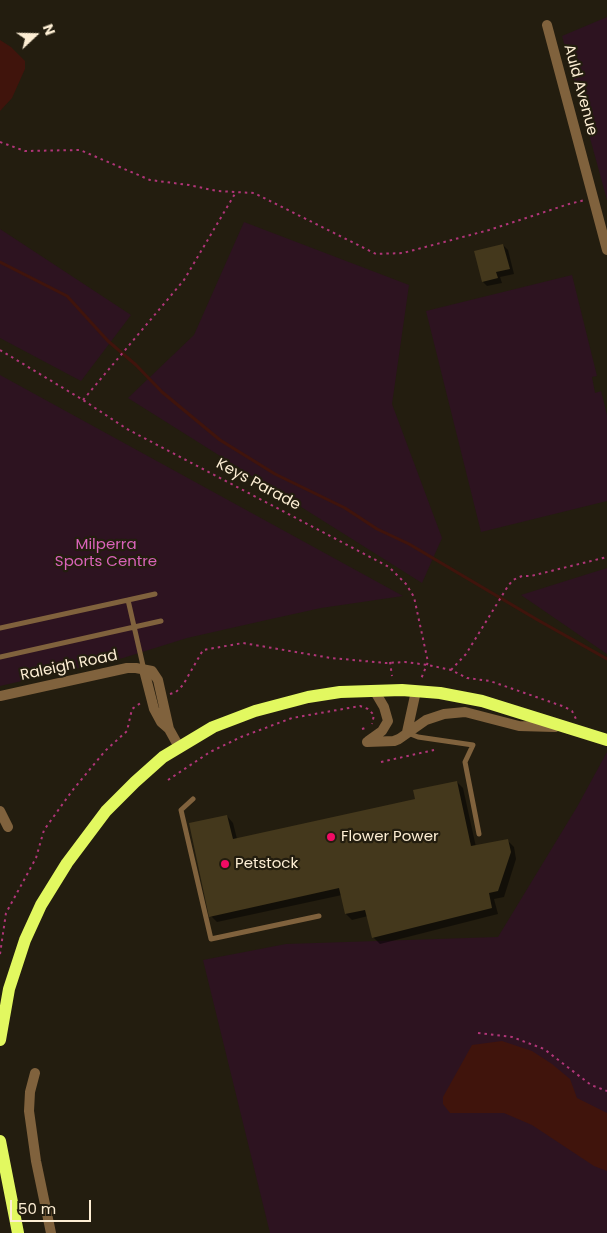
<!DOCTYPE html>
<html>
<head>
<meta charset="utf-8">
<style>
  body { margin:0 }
  #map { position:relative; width:607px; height:1233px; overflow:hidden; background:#231d0f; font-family:Poppins,sans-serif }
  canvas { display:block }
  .north { position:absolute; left:10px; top:10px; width:50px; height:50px; -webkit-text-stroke:4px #231d0f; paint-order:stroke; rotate:69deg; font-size:14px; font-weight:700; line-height:20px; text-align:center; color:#fdeed4 }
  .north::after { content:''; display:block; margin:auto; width:18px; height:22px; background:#fdeed4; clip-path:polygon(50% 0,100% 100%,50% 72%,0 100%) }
  .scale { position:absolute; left:10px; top:1200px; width:81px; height:22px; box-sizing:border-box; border:2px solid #fdeed4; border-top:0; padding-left:6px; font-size:15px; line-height:18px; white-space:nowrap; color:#fdeed4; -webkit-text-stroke:4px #231d0f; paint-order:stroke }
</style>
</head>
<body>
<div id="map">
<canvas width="607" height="1233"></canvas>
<div class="north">N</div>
<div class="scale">50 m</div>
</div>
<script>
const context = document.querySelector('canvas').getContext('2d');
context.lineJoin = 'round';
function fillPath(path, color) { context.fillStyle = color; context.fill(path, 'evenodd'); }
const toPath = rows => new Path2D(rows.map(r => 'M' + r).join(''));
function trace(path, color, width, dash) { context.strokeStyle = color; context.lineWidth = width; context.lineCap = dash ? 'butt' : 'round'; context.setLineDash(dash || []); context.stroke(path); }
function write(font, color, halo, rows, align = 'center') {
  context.font = font + ' Poppins,sans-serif'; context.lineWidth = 4.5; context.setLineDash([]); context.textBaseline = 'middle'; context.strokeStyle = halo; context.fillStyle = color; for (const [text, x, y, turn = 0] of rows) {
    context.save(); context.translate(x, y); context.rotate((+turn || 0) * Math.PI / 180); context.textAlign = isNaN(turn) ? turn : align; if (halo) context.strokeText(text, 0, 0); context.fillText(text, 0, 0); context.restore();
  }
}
fillPath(toPath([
  [607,17,607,200,562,36],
  [244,222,409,285,392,404,442,538,422,583,128,398,194,335],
  [0,229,131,315,81,381,0,338],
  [572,275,597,376,592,377,595,393,601,391,607,415,607,501,481,532,426,311],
  [0,375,403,596,321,608,271,619,187,638,123,658,0,686],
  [607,568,607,654,521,595],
  [607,752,607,1233,270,1233,203,960,286,944,498,937,577,807]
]), '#2d1320');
fillPath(toPath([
  [0,40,11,47,25,61,25,69,12,98,0,111],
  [502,1041,532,1051,552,1064,570,1079,577,1098,607,1113,607,1171,594,1166,532,1125,504,1113,450,1113,443,1104,443,1097,472,1045]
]), '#40140c');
fillPath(toPath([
  [503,245,508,250,514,274,500,277,502,283,487,286,483,282],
  [457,782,463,788,476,847,507,840,514,847,516,859,504,897,494,899,498,914,380,944,373,937,368,916,352,920,346,914,342,895,217,922,211,916,227,816,233,823,237,839,417,800]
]), '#0007');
trace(toPath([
  [0,262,67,296,108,341,136,365,162,392,220,440,275,474,345,508,377,529,409,544,536,619,607,659]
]), '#40140c', 3);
fillPath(toPath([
  [503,244,510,269,496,272,498,278,482,282,474,251],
  [457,781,471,846,508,839,511,852,498,891,489,893,492,908,372,938,365,910,345,914,339,888,209,917,189,823,227,815,233,839,415,799,413,790]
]), '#44381c');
trace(toPath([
  [0,142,25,151,80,150,150,180,189,185,217,191,254,193,376,254,403,253,489,230,569,204,585,200],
  [0,350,83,400,127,429,389,567,406,584,414,597,428,662,421,679],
  [83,400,184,280,236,192],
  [390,662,392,676],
  [451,670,466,654,508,586,513,580,522,576,531,576,607,557],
  [170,694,176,692,183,685,203,650,243,643,331,658,386,663,405,662,428,665,451,670,467,678,490,681,565,707,572,711,576,719],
  [362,729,368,727],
  [381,762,434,750],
  [168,780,210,752,241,737,292,718,360,706,368,709,374,715,372,724],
  [0,954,6,913,36,858,44,830,72,791,105,751,127,731,132,709,142,702],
  [478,1033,512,1037,544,1049,591,1085,607,1091]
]), '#b03578', 2, [2.5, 4]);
trace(toPath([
  [128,600,155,594],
  [0,628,128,600,144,670],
  [0,657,161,621],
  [408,733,418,737,473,745,465,762,479,834],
  [193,799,181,810,211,939,319,916]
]), '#80623d', 5);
trace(toPath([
  [547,25,607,250],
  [144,670,154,709,161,722,169,729],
  [0,696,127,668,136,668,152,671,158,680,169,729,179,747],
  [407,732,416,691],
  [368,741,382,731,388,721,384,707,374,690],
  [367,742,394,741,399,739,426,720,444,714,465,712,519,726,555,727],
  [0,811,8,827],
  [35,1073,30,1092,29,1111,36,1161,51,1233]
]), '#80623d', 10);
trace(toPath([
  [0,1040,9,989,25,940,41,905,67,863,106,811,135,782,163,757,213,727,255,711,308,697,340,692,402,690,440,693,482,701,607,740],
  [0,1141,18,1233]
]), '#e2f860', 12);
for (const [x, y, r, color] of [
  [331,837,5,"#f20b64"],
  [225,864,5,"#f20b64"]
]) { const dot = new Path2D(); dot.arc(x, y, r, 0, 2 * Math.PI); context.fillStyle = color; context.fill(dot); trace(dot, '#231d0f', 2); }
write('15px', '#fdeed4', '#231d0f', [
  ["Auld Avenue",580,90,75],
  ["Keys Parade",258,485,28],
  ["Raleigh Road",69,666,-12]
]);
write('15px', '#da63ba', '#231d0f', [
  ["Milperra",106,545],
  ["Sports Centre",106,562]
]);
write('15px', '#fdeed4', '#231d0f', [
  ["Flower Power",341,837],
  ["Petstock",235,864]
], 'left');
</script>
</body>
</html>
